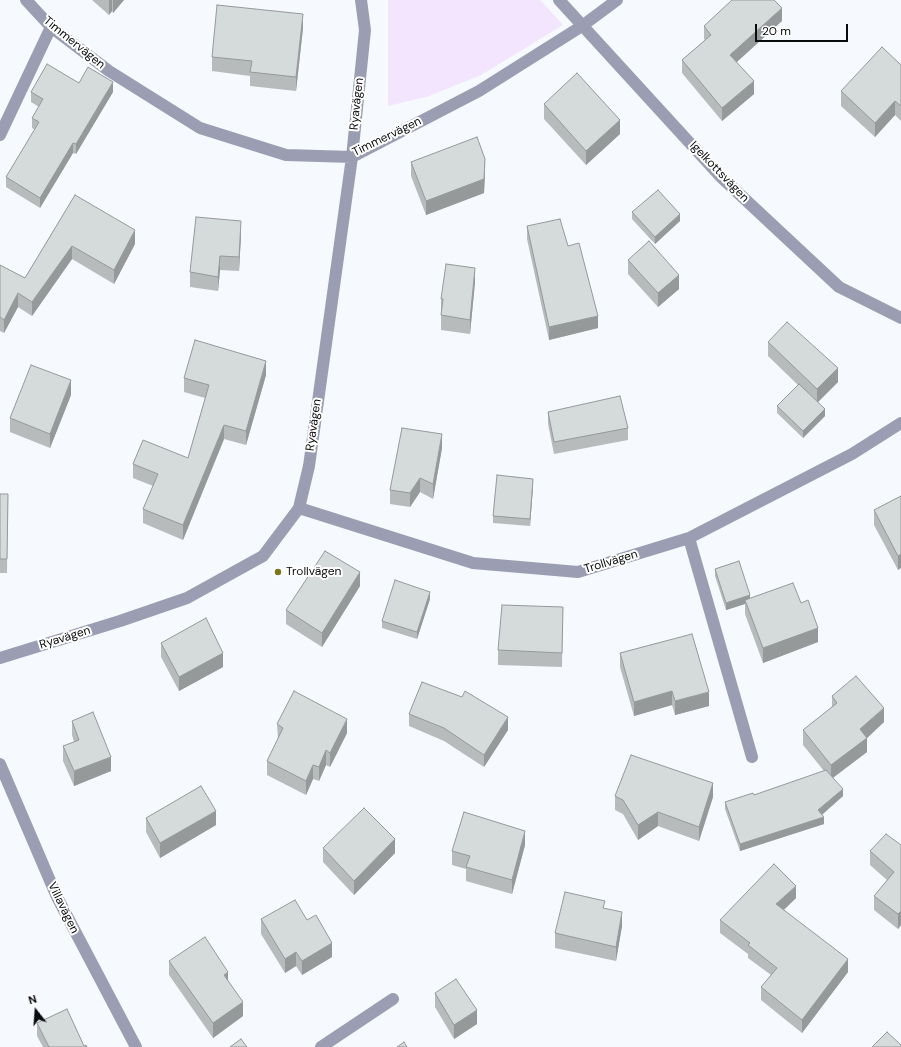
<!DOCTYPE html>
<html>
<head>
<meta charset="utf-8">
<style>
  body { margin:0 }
  #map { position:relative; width:901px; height:1047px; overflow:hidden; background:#f6f9fd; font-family:"DM Sans",sans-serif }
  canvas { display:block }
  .north { position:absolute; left:16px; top:991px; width:40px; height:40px; -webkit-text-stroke:3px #fff; paint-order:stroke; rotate:343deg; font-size:11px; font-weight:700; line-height:16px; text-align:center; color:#0b0c0e }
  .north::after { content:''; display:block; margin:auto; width:14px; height:18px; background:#0b0c0e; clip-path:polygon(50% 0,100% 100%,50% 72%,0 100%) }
  .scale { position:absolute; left:755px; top:24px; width:93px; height:18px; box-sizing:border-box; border:2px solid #0b0c0e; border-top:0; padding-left:5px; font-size:12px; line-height:14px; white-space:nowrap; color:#0b0c0e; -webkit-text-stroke:3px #fff; paint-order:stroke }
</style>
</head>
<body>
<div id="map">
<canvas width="901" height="1047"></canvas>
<div class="north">N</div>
<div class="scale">20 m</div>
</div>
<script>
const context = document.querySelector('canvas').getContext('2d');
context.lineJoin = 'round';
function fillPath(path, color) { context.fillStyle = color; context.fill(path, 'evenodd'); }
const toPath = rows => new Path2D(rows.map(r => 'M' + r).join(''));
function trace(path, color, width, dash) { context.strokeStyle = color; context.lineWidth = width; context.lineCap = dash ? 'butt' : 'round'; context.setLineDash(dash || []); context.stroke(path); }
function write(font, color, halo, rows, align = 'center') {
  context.font = font + ' "DM Sans",sans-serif'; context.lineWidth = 4; context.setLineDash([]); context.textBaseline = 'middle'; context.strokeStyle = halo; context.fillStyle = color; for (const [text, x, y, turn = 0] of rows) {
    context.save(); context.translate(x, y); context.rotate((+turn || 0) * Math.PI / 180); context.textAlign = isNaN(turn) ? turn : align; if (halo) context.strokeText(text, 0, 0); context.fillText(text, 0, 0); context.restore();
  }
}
fillPath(toPath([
  [388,0,540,0,563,25,481,75,426,97,388,106]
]), '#f2e5fd');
trace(toPath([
  [26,0,51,27,109,71,200,128,286,155,352,157,479,91,582,26,617,0],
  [559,0,720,176,839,287,901,318],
  [0,135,51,27],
  [299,508,473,563,578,572,689,538,852,454,901,423],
  [689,538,752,757],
  [0,658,120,621,187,598,263,556,299,508,309,466,352,157,365,30,361,0],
  [0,764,57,897,136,1047],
  [321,1047,393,999]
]), '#9b9eb3', 12);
fillPath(toPath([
  [92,0,124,0,113,13,112,11,109,15],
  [782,21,737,62,754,94,722,121,682,73,682,60,705,40,704,39,704,26],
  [303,28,296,91,250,86,250,76,212,71,212,57],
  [901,65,901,121,895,115,875,137,841,106,841,91],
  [79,83,113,92,76,154,73,153,40,208,6,187,6,177,35,130,32,128,32,118,39,107,31,102,31,92],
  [544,104,620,134,586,165,544,119],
  [411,162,485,173,484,193,426,215,411,176],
  [75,195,135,244,114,284,72,259,32,316,18,307,4,333,0,331,0,265,25,278],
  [632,212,680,221,655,244,632,219],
  [527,226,568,246,598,328,549,340,527,239],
  [241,235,239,271,220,270,218,291,190,287,190,272],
  [628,260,679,289,658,307,628,274],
  [475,282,470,334,441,330,441,299],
  [768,342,838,382,818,402,825,416,803,438,777,413,777,406,798,385,768,356],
  [266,375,246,445,224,439,183,540,143,523,143,509,153,486,133,478,133,464,188,458,205,398,184,392,184,378],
  [71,395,50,448,10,432,10,418],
  [548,412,628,428,628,440,554,454,548,424],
  [442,448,433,499,420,492,410,507,390,504,390,490],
  [533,486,530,526,493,523,493,516],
  [0,494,8,494,7,573,0,573],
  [901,496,898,570,874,525,874,510],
  [715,569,750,598,801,603,818,642,763,663,745,614,745,604,726,610,715,576],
  [360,586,322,647,286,624,286,610],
  [430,599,417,639,382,628,382,621],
  [563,607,562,667,498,665,498,650],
  [161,643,223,667,179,691,161,657],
  [620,653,709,706,675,715,672,705,634,716,620,667],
  [832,696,884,722,867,738,867,752,833,778,843,796,822,815,824,824,740,851,725,809,725,802,754,795,824,771,803,745,803,730,832,707],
  [409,714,508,730,484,767,444,741,409,726],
  [72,721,111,771,74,786,63,761,63,746,74,742,72,735],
  [277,724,347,733,330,767,326,765,319,781,313,779,306,795,267,775,267,761,278,739],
  [615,796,713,797,699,841,658,826,638,840,623,814,615,810],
  [146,818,216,825,160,858,146,832],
  [525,845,512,894,466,881,466,869,452,865,452,851],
  [901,845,901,925,898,929,874,910,874,896,887,880,870,865,870,851],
  [323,848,395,853,354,895,323,862],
  [796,898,784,910,848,972,802,1033,761,1000,761,987,771,975,748,958,748,954,720,933,720,920],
  [261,919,307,920,332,957,302,975,296,966,285,973,261,934],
  [622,926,616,961,555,948,555,933],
  [169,961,228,980,243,1016,213,1038,169,975],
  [435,993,477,1024,454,1039,435,1007],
  [37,1023,84,1046,87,1047,43,1047,37,1036]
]), '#b7bbbc');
fillPath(toPath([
  [109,0,112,0,112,11,109,15],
  [113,0,124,0,113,13],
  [782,8,782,21,730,68,730,55],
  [303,14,303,28,296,91,296,77],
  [754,81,754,94,722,121,722,108],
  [113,82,113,92,76,154,76,144],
  [895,101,895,115,875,137,875,123],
  [620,120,620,134,586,165,586,151],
  [73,143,73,153,40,208,40,198],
  [485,159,485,173,484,193,426,215,426,201],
  [680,214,680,221,655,244,655,237],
  [241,221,241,235,239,271,239,257],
  [135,230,135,244,114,284,114,270],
  [72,246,72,259,32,316,32,302],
  [220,256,220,270,218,291,218,277],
  [475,268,475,282,470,334,470,320],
  [679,275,679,289,658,307,658,293],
  [18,293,18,307,4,333,4,320],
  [598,316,598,328,549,340,549,327],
  [266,361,266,375,246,445,246,431],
  [838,368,838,382,817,403,817,389],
  [71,380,71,395,50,448,50,434],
  [825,409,825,416,803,438,803,431],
  [224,425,224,439,183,540,183,525],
  [442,434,442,448,433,499,433,484],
  [420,478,420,492,410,507,410,493],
  [533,479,533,486,530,526,530,519],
  [901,554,901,568,898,570,898,556],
  [360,572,360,586,322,647,322,633],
  [430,592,430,599,417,639,417,632],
  [750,595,750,602,745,600,745,604,726,610,726,603],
  [818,628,818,642,763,663,763,648],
  [223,653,223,667,179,691,179,677],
  [672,691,672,705,634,716,634,702],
  [709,692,709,706,675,715,675,701],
  [884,708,884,722,866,739,867,738,867,752,831,779,831,765,860,729],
  [508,717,508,730,484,767,484,755],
  [347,719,347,733,330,767,330,753],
  [326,750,326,765,319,781,319,767],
  [111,757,111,771,74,786,74,771],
  [313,765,313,779,306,795,306,781],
  [713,783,713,797,699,841,699,827],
  [843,789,843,796,818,818,818,810],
  [216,811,216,825,160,858,160,843],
  [658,812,658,826,638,840,638,825],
  [824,817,824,824,740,851,740,844],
  [525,831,525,845,512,894,512,880],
  [395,839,395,853,354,895,354,881],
  [796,886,796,898,776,917,776,904],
  [901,911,901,925,898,929,898,914],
  [622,912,622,926,616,961,616,947],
  [332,943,332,957,302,975,302,961],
  [296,952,296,966,285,973,285,959],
  [848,959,848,972,802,1033,802,1020],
  [228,972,228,987,224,975],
  [243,1002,243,1016,213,1038,213,1023],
  [477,1010,477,1024,454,1039,454,1025]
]), '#959999');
const building = toPath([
  [732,0,774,0,782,8,730,55,754,81,722,108,682,60,711,35,704,26,732,0],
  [217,5,303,14,296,77,250,72,252,61,212,57,217,5],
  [882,47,901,65,901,106,895,101,875,123,841,91,882,47],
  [47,64,79,83,88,67,113,82,76,144,73,143,40,198,6,177,39,122,32,118,43,99,31,92,47,64],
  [577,73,620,120,586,151,544,104,577,73],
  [477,137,485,159,484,179,426,201,411,162,477,137],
  [658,190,680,214,655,237,632,212,658,190],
  [75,195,135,230,114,270,72,246,32,302,18,293,4,320,0,317,0,265,25,278,75,195],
  [196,217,241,221,239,257,220,256,218,277,190,272,196,217],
  [560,219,568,246,579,243,598,316,549,327,527,226,560,219],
  [649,241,679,275,658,293,628,260,649,241],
  [446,264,475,268,470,320,441,315,443,299,441,299,446,264],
  [787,322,838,368,817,389,768,342,787,322],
  [195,340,266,361,246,431,224,425,183,525,143,509,158,474,133,464,143,440,188,458,209,385,184,378,195,340],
  [31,365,71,380,50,434,10,418,31,365],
  [799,384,825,409,803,431,777,406,799,384],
  [620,396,628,428,554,442,548,412,620,396],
  [402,428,442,434,433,484,420,478,410,493,390,490,402,428],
  [497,475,533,479,530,519,493,516,497,475],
  [0,494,8,494,7,559,0,559,0,494],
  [901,496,901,554,898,556,874,510,901,496],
  [325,551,360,572,322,633,286,610,325,551],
  [739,561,750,595,726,603,715,569,739,561],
  [395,580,430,592,417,632,382,621,395,580],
  [793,583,801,603,808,600,818,628,763,648,745,600,793,583],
  [502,605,563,607,562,653,498,650,502,605],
  [206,618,223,653,179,677,161,643,206,618],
  [692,634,709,692,675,701,672,691,634,702,620,653,692,634],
  [856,676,884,708,860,729,867,738,831,765,803,730,837,703,832,696,856,676],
  [422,682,462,697,465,691,508,717,484,755,444,728,409,714,422,682],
  [294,691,347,719,330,753,326,750,319,767,313,765,306,781,267,761,283,728,277,724,294,691],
  [93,712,111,757,74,771,63,746,79,740,72,721,93,712],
  [631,755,713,783,699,827,658,812,638,825,623,800,615,796,631,755],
  [826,770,843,789,818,810,824,817,740,844,725,802,753,793,754,795,826,770],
  [201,786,216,811,160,843,146,818,201,786],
  [364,808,395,839,354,881,323,848,364,808],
  [464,812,525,831,512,880,466,867,470,856,452,851,464,812],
  [886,834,901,845,901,911,898,914,874,896,894,872,870,851,886,834],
  [774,864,796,886,776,904,848,959,802,1020,761,987,777,968,748,945,750,943,720,920,774,864],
  [565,892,605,901,603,908,622,912,616,947,555,933,565,892],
  [295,900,307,920,316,915,332,943,302,961,296,952,285,959,261,919,295,900],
  [205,937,228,972,224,975,243,1002,213,1023,169,961,205,937],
  [456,979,477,1010,454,1025,435,993,456,979],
  [67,1009,84,1046,86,1045,87,1047,49,1047,37,1023,67,1009],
  [887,1032,901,1045,901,1047,872,1047,887,1032],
  [241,1039,247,1047,230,1047,241,1039],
  [404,1042,407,1047,397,1047,404,1042]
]);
fillPath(building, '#d5dadb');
trace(building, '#959999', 1);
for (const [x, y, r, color] of [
  [278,572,4,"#7d761a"]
]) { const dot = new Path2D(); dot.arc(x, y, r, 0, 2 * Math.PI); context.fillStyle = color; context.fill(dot); trace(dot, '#fff', 1.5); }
write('12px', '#0b0c0e', '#fff', [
  ["Timmervägen",74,43,39],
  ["Ryavägen",357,104,-84],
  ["Timmervägen",387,137,-26],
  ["Igelkottsvägen",719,172,46],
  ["Ryavägen",314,425,-82],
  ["Trollvägen",611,562,-17],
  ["Ryavägen",65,638,-17],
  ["Villavägen",63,908,64]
]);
write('12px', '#0b0c0e', '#fff', [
  ["Trollvägen",286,572]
], 'left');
</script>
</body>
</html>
